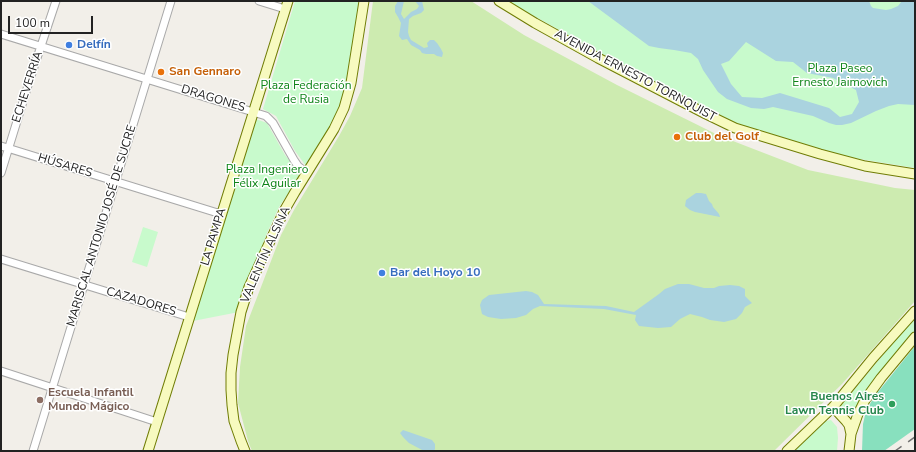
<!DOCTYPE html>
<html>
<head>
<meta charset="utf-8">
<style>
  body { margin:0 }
  #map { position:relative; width:916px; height:452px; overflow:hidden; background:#f2efe9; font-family:"Nunito Sans",sans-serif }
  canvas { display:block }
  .frame { position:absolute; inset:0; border:2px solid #222; pointer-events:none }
  .scale { position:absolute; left:8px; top:16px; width:85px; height:18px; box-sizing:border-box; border:2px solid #222; border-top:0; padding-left:5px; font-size:12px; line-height:14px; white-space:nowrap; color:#222; -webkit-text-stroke:3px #fff; paint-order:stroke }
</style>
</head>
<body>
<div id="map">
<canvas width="916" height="452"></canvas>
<div class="frame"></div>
<div class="scale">100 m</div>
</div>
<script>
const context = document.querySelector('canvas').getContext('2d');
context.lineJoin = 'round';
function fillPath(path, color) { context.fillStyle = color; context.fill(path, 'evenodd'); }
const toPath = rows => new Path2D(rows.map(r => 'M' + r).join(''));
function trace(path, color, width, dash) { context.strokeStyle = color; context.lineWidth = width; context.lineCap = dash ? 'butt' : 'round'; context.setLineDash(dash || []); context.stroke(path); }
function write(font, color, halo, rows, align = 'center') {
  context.font = font + ' "Nunito Sans",sans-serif'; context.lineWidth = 3; context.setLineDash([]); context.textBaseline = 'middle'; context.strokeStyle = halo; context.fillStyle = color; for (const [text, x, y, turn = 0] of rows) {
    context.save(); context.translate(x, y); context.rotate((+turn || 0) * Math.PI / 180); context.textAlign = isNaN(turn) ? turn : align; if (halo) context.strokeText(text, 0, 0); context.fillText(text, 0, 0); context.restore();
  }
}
fillPath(toPath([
  [373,1,471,1,524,35,617,85,720,136,808,170,895,188,915,190,915,301,842,384,774,451,252,451,248,441,238,403,240,367,246,326,281,235,294,210,339,136,350,116,362,88]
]), '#cdebb0');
fillPath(toPath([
  [295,1,361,1,347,85,341,106,320,146,306,166,295,151,276,116,263,109],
  [507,1,915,1,915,168,847,157,729,121,597,51],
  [256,119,267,123,285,155,301,174,279,207,267,233,248,284,239,312,193,321],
  [143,227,158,232,147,267,132,262],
  [915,316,915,334,868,389,851,414,847,415,843,413,840,410,840,407],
  [831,420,837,427,838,438,837,451,794,451,826,421]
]), '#c8facc');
fillPath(toPath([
  [915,346,915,429,884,451,862,451,863,424,866,411,874,397]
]), '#88e0be');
fillPath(toPath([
  [398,1,404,1,401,14,404,19,411,12,417,9,419,6,415,1,422,1,424,10,421,13,413,16,409,19,408,32,409,36,411,40,424,48,428,47,427,43,430,40,434,40,437,43,441,49,443,53,442,57,437,56,434,54,426,54,422,53,420,50,411,45,407,39,402,40,399,36,401,23,398,17,395,12,395,6],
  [588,1,869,1,871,6,873,8,886,10,891,9,898,6,902,1,915,1,915,105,898,104,889,106,876,111,851,123,842,125,836,125,829,123,813,116,773,107,764,109,751,108,727,99,718,92,703,70,698,59,691,53,674,50,659,48,649,46],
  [746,42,776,61,793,62,807,73,833,78,856,90,859,102,852,114,840,117,829,108,780,93,762,98,742,97,731,84,721,64,729,61],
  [696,193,701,193,706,194,709,201,712,204,713,207,719,214,720,217,695,212,690,210,685,206,686,200],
  [678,284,689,284,704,288,714,288,719,286,730,285,739,286,745,289,745,296,752,303,745,307,742,313,736,319,724,322,710,320,702,317,690,314,680,319,671,327,658,328,639,326,635,320,636,315,604,309,540,306,533,309,526,315,516,318,501,319,488,317,482,314,480,305,482,300,489,295,526,291,532,292,538,295,544,304,606,306,634,312,659,294,665,289],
  [403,430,432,440,435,444,435,449,434,451,424,451,409,443,403,437,400,433]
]), '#aad3df');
const street = toPath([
  [259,1,285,9],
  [1,34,266,116,273,123,294,160,298,166,307,173],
  [1,146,221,214],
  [1,173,30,79,56,1],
  [1,259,189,317],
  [1,371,157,422],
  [33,451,171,1]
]);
const secondary = toPath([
  [499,1,535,23,598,58,706,114,735,128,820,154,865,166,915,174],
  [833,407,846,421,849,425,851,434,849,451],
  [851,434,858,414,865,400,881,378,915,337],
  [148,451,288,1],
  [245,451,241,441,234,421,232,405,231,390,231,373,233,355,241,312,249,287,284,211,295,192,334,129,344,108,351,83,364,1],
  [787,451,833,407,873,358,915,311]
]);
trace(street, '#a9a9a9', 9);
trace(secondary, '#707d05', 11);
trace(street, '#fff', 7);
trace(secondary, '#f7fabf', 9);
trace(toPath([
  [895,451,915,437]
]), '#707070', 1.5, [8, 8]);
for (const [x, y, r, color] of [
  [69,45,4,"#3f7fe0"],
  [161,72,4,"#e8710a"],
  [677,137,4,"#e8710a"],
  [382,273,4,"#3f7fe0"],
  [40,400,4,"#8d6e63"],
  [892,404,4,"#2e9e5b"]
]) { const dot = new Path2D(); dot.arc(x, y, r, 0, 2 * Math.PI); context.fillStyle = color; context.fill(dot); trace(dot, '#fff', 1.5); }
write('bold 12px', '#366cbe', '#fff', [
  ["Delfín",77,45],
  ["Bar del Hoyo 10",390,273]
], 'left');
write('12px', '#0c8416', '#fff', [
  ["Plaza Paseo",840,69],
  ["Ernesto Jaimovich",840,83],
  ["Plaza Federación",306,86],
  ["de Rusia",306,100],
  ["Plaza Ingeniero",267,170],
  ["Félix Aguilar",267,184]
]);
write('bold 12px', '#c56008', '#fff', [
  ["San Gennaro",169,72],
  ["Club del Golf",685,137]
], 'left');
write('12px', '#222', '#fff', [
  ["AVENIDA ERNESTO TORNQUIST",635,76,28],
  ["ECHEVERRÍA",28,87,-72],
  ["DRAGONES",213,99,17],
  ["HÚSARES",65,166,17],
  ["MARISCAL ANTONIO JOSÉ DE SUCRE",102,226,-73],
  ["LA PAMPA",214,237,-73],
  ["VALENTÍN ALSINA",266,255,-66],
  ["CAZADORES",141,302,17]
]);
write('bold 12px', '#785e54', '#fff', [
  ["Escuela Infantil",48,393],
  ["Mundo Mágico",48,407]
], 'left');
write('bold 12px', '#27864d', '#fff', [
  ["Buenos Aires",884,397],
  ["Lawn Tennis Club",884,411]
], 'right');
</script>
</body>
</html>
